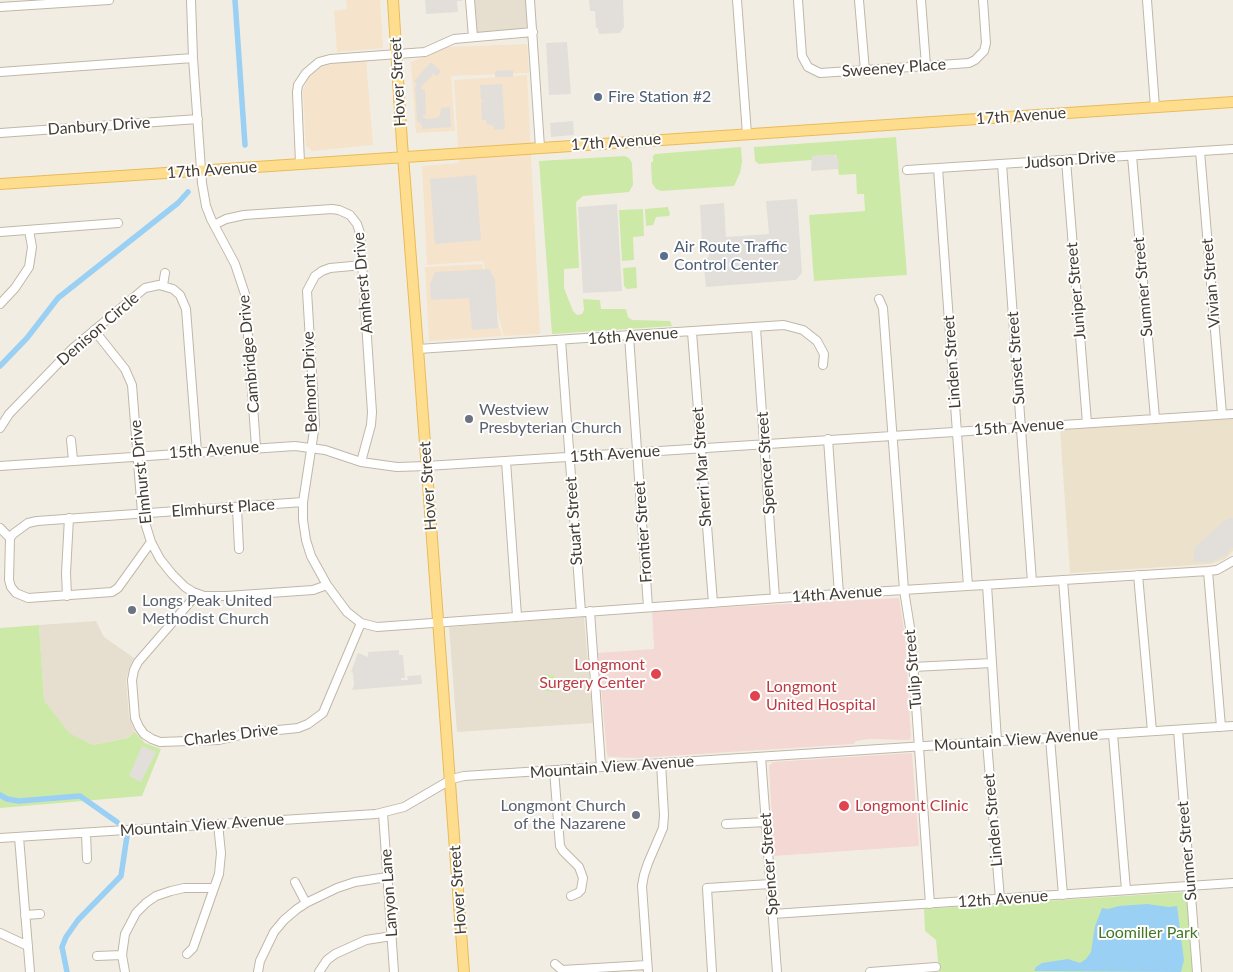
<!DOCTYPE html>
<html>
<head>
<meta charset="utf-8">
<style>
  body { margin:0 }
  canvas { display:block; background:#f2ede2 }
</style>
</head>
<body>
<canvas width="1233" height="972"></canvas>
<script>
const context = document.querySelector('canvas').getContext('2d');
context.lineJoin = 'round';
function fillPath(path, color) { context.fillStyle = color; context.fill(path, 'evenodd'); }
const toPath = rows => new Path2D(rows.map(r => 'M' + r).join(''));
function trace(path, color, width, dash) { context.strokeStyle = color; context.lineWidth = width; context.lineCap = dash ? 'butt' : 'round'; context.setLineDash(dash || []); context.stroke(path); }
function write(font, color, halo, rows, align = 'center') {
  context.font = font + ' Lato,sans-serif'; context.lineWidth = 4; context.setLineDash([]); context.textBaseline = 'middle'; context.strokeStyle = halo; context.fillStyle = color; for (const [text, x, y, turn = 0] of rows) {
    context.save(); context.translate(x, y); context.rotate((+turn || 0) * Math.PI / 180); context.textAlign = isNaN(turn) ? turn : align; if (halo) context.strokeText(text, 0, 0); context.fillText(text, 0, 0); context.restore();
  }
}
fillPath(toPath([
  [472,0,529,0,531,30,474,35],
  [584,617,593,723,457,732,449,627],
  [96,621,104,637,134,658,129,668,126,680,129,717,135,732,126,738,93,745,68,733,44,700,39,625]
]), '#e6dfd0');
fillPath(toPath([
  [346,0,380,0,383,48,337,52,334,11,347,9],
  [527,44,529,73,451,76,455,131,416,133,411,62,448,47],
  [366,60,373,145,312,151,306,146,303,91,308,77,315,70,323,65],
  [527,75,540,334,504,336,483,261,427,265,422,166,459,163,454,80],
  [482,264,502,336,429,341,425,267]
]), '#f6e3cb');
fillPath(toPath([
  [1233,419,1233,551,1225,559,1211,564,1070,573,1060,430]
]), '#ece2cb');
fillPath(toPath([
  [899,598,905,636,911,738,909,740,869,739,856,741,854,744,637,758,609,757,607,755,598,653,654,649,652,611],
  [912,753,919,846,774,856,769,766,773,762]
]), '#f4d8d4');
fillPath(toPath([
  [896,137,907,275,814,281,809,215,865,211,864,194,857,194,856,174,839,175,836,155,812,156,812,160,759,164,755,161,754,147],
  [741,147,742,162,740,173,734,186,661,191,656,189,652,183,651,162,653,162,653,156,655,154],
  [625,156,629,158,632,163,633,185,629,192,583,196,576,202,579,268,564,269,564,288,573,311,577,315,582,314,584,310,583,299,600,300,601,309,626,309,628,317,632,320,670,321,672,326,552,334,539,161],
  [668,207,670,214,669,216,656,217,653,225,646,226,645,209],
  [643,209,644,236,633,237,634,260,622,261,619,210],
  [636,267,637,288,627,289,624,286,623,268],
  [39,625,44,700,69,733,93,745,127,738,135,732,145,743,161,749,142,796,0,808,0,628],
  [545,674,555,676,552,692,543,690],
  [1185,892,1187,895,1193,972,939,972,936,940,925,931,924,909]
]), '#cde9a8');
fillPath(toPath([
  [425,0,462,0,462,1,457,1,458,12,426,14],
  [589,0,623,0,624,27,620,33,599,34,598,28,596,28,595,11,590,11],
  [567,42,571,94,549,95,546,43],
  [431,62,441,71,437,76,433,74,421,87,422,90,425,89,426,114,422,116,426,119,437,118,440,115,441,108,450,107,451,127,422,129,422,125,417,121,415,87,417,84,414,81],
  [513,70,513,77,495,77,495,71],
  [502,84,505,129,494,130,493,126,487,124,486,120,482,120,481,102,485,101,481,99,480,85],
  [573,121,574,135,551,137,550,123],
  [835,155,836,159,838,159,839,169,811,171,812,156],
  [476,175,481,240,435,244,430,179],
  [797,199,802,273,796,280,706,287,703,258,709,257,708,241,702,242,700,205,724,203,726,237,769,234,766,201],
  [617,204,622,291,583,293,578,207],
  [489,269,495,280,498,328,472,330,469,298,431,300,430,284,435,272],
  [1229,518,1233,518,1233,547,1224,556,1211,562,1194,562,1194,548,1223,522],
  [399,650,399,655,403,655,405,678,401,678,401,680,408,680,407,676,421,675,422,684,352,690,354,685,353,673,351,672,358,653,368,657,368,652],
  [142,746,156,752,141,782,129,776]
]), '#e2dfdb');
fillPath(toPath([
  [1147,904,1169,907,1177,906,1184,960,1181,972,1034,971,1036,967,1042,963,1068,959,1080,963,1086,959,1091,952,1095,926,1102,908,1108,909,1119,906]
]), '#9ad0f3');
trace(toPath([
  [235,0,245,145],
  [0,366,27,338,58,298,178,203,188,192],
  [0,795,7,799,19,801,80,796,117,822],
  [67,972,62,947,66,937,78,920,121,876,127,836]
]), '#9ad0f3', 5.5);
const minor = toPath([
  [191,0,193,58,202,183,206,206,211,219,235,264,245,294,256,447],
  [470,0,473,37],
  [530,0,540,147],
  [737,0,747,134],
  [798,0,802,56,808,67,820,73,926,66,969,63,975,60,984,51,986,43,983,0],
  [859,0,865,71],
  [921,0,926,66],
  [1147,0,1155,107],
  [0,7,109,0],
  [0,72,193,58],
  [0,133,198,119],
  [1200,151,1222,414],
  [1132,156,1155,418],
  [1066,160,1087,423],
  [300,163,297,92,298,85,306,73,319,62,330,59,425,52,454,39,533,32],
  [1002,164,1032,582],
  [938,168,968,586],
  [907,170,1233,149],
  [214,225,226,219,244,215,332,209,339,210,350,215,357,224,360,233,372,412,371,425,361,462],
  [0,232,118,223],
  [363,265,330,268,322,271,315,276,307,291,315,424,303,502,303,520,306,540,311,556,327,585,347,612,361,623,377,627,807,596,1208,571,1217,570,1233,561],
  [163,285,165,273],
  [879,299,883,308,904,590,911,634,930,904],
  [0,304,15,288,29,267,32,247,29,230],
  [756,328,775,598],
  [94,330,125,369,132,385,142,513,151,542,160,559,172,574,185,587,193,592,204,596,227,596,313,590,327,585],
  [692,332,713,603],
  [629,336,648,607],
  [561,340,581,612],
  [418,349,784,325,803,330,817,341,824,354,823,365],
  [0,428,9,414,73,348,145,288,159,285,173,289,180,295,186,309,197,452],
  [828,439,839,594],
  [71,440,73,460],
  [506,461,517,616],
  [0,466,295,446,325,450,361,462,397,467,427,466,1233,414],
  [237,508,239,549],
  [0,528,10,538],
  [151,542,118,588,112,592,28,598,16,593,11,587,9,580,10,538,13,534,28,523,37,521,303,502],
  [1208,571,1221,727],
  [1138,575,1152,731],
  [1063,580,1075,736],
  [987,585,997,741],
  [197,594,138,662,134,670,132,680,135,718,139,727,144,734,152,739,160,742,219,740,249,733,298,728,308,724,323,713,361,623],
  [67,596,66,573,69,518],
  [590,611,601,767],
  [913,667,992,663],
  [1178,730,1197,972],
  [1113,734,1126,890],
  [1050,738,1063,895],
  [987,742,1000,899],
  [761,757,777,972],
  [554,770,560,846,563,851,579,867,583,878,581,890,578,893,571,896],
  [383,813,394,972],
  [726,824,766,822],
  [86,833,87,859],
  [19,837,30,972],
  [0,838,376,814,404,807,452,779,464,776,1233,726],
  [295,882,306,903],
  [773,914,1233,883],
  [25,915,40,914],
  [0,933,28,946],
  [187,954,193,948,219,874,221,853,218,824],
  [97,956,122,955],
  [555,964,562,970,647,965],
  [125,972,122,955,125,934,136,913,146,903,156,896,171,891,184,888,214,888],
  [258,972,260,961,274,932,284,920,297,909,306,903,337,888,355,882,387,877],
  [319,972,327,960,335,954,366,940,392,936],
  [648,972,642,886,644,875,648,863,663,828,664,815,661,763],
  [712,972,707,888,770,884],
  [870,972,936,967]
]);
const major = toPath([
  [393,0,402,143,418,349,464,972],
  [0,184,1233,102]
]);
trace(minor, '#c1b7a8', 10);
trace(major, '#e8bb5a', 12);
trace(minor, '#fff', 8);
trace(major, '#ffdd8e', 10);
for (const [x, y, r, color] of [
  [598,97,5,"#5c6f8a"],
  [664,256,5,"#5c6f8a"],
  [469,419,5,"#6b7280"],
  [132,610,5,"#6b7280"],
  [656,674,6,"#e0444e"],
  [755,696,6,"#e0444e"],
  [844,806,6,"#e0444e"],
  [636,815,5,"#6b7280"]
]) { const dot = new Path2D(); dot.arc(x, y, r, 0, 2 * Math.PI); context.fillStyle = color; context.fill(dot); trace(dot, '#fff', 2); }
write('16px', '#443d33', '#fff', [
  ["Sweeney Place",894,68,-4],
  ["Hover Street",398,82,-93],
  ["17th Avenue",1021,116,-4],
  ["Danbury Drive",99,126,-4],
  ["17th Avenue",616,142,-4],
  ["Judson Drive",1070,160,-4],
  ["17th Avenue",212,170,-4],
  ["Amherst Drive",363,283,-95],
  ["Vivian Street",1211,283,-95],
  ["Sumner Street",1143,287,-95],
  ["Juniper Street",1076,291,-95],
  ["Denison Circle",98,329,-41],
  ["16th Avenue",633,336,-4],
  ["Cambridge Drive",249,354,-95],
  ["Sunset Street",1016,358,-94],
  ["Linden Street",952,362,-94],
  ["Belmont Drive",310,382,-92],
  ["15th Avenue",1019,427,-4],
  ["15th Avenue",214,450,-4],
  ["15th Avenue",615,454,-4],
  ["Spencer Street",766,463,-94],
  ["Sherri Mar Street",702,467,-94],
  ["Elmhurst Drive",141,472,-96],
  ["Hover Street",428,486,-94],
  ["Elmhurst Place",223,508,-4],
  ["Stuart Street",574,521,-94],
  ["Frontier Street",643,532,-94],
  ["14th Avenue",837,594,-4],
  ["Tulip Street",913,669,-95],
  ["Charles Drive",231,735,-7],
  ["Mountain View Avenue",1016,740,-4],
  ["Mountain View Avenue",612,767,-4],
  ["Linden Street",993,820,-95],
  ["Mountain View Avenue",202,825,-4],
  ["Sumner Street",1187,851,-95],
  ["Spencer Street",769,864,-94],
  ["Hover Street",458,890,-94],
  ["Lanyon Lane",389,893,-94],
  ["12th Avenue",1003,899,-4]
]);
write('16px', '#4e5e75', '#fff', [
  ["Fire Station #2",608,97],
  ["Air Route Traffic",674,247],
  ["Control Center",674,265]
], 'left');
write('16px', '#5b616d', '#fff', [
  ["Westview",479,410],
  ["Presbyterian Church",479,428],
  ["Longs Peak United",142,601],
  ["Methodist Church",142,619],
  ["Longmont Church",626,806,"right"],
  ["of the Nazarene",626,824,"right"]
], 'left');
write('16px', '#be3a42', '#fff', [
  ["Longmont",645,665,"right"],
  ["Surgery Center",645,683,"right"],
  ["Longmont",766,687],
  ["United Hospital",766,705],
  ["Longmont Clinic",855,806]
], 'left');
write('16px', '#457724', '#fff', [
  ["Loomiller Park",1148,933]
]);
</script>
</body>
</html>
